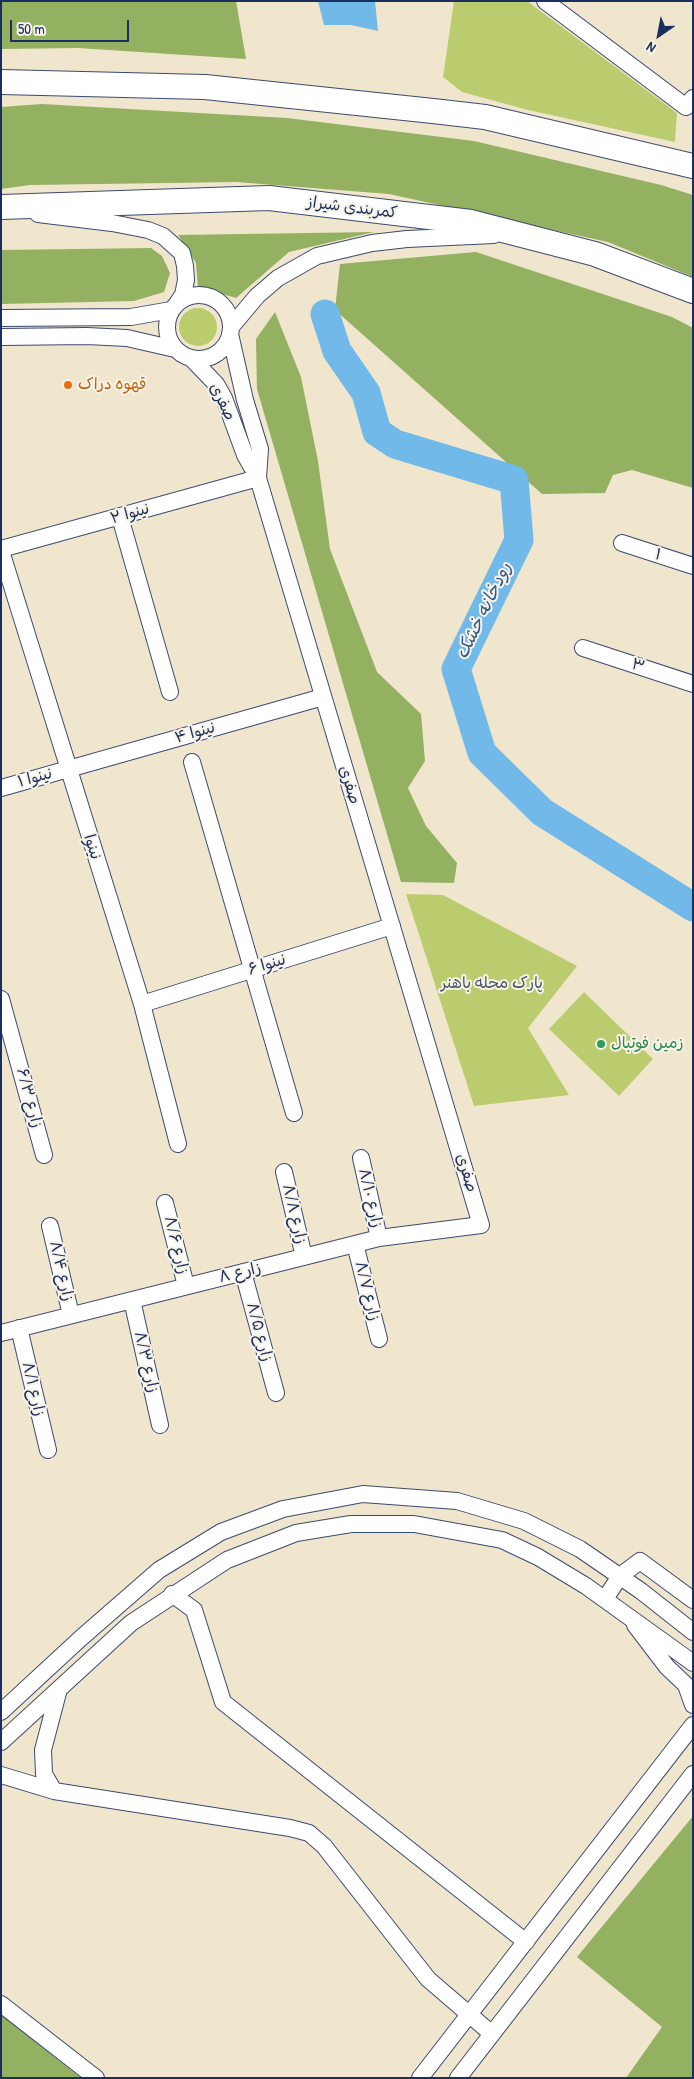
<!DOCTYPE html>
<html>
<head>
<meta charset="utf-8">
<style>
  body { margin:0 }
  #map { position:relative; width:694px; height:2079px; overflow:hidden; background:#f0e6cd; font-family:"Patrick Hand",sans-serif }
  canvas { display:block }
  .frame { position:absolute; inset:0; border:2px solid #1b2f5e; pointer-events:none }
  .north { position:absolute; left:634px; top:10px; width:50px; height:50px; -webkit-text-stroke:4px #f7f3e8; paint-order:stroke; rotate:213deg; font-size:14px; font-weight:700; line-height:20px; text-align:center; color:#1b2f5e }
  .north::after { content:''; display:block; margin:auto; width:18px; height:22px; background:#1b2f5e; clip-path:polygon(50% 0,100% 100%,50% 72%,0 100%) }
  .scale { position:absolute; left:10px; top:20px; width:119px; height:22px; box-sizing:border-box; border:2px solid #1b2f5e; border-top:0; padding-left:6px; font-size:15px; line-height:18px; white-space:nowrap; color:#1b2f5e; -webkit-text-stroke:4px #f7f3e8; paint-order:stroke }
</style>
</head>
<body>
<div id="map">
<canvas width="694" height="2079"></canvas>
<div class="frame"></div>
<div class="north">N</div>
<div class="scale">50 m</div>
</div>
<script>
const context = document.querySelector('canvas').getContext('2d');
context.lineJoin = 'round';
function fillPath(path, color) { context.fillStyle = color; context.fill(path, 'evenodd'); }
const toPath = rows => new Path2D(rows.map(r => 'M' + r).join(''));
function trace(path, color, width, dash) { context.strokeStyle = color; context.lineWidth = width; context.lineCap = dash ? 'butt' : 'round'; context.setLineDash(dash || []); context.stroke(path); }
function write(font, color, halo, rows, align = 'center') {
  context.font = font + ' "Patrick Hand","Playpen Sans Arabic",sans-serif'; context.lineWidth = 4; context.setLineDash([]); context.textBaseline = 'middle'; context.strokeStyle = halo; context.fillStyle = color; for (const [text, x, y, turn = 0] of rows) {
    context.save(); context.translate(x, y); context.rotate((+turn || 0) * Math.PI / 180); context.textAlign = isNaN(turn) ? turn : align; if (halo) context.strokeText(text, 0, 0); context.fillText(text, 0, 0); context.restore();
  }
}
fillPath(toPath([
  [454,1,527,1,677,113,675,142,528,110,462,92,443,77],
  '179 327a19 19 0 1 1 38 0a19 19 0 1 1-38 0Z',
  [406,894,443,895,577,966,528,1028,569,1095,474,1106],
  [584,992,653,1059,619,1096,549,1029]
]), '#bbcc6e');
fillPath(toPath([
  [1,1,236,1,246,59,78,48,1,49],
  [42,104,287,118,474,141,661,185,693,195,693,277,608,242,389,194,236,182,30,185,1,189,1,107],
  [374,232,289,252,236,298,198,287,196,263,178,235],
  [151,248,162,256,170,273,164,292,134,301,1,304,1,250],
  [476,252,672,317,693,328,693,488,632,470,613,475,605,493,542,494,335,310,340,264],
  [275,312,301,377,318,461,330,549,377,672,421,714,425,761,408,788,426,826,457,863,454,883,401,882,257,389,256,339],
  [693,1816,693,2078,626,2078,662,2027,577,1957],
  [1,2015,81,2078,1,2077]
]), '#94b061');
fillPath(toPath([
  [318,1,375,1,378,31,351,25,324,25]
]), '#71b9e9');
trace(toPath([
  [325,314,337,351,366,393,377,432,395,444,514,480,519,540,456,669,482,753,542,812,693,907]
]), '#71b9e9', 29);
const minor = toPath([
  [545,1,686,107,693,98],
  [38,214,112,223,148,230,163,236,182,253,185,266,186,280,183,295,178,302],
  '167 327a32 32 0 1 1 64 0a32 32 0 1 1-64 0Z',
  [1,318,131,317,171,310],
  [231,327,257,296,278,278,317,256,372,243,407,239,494,235],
  [230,334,245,400,260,449,258,478],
  [1,337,87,336,127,338,175,349],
  [120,517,170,692],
  [622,543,693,566],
  [1,549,258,478],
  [1,551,142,1004,178,1144],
  [583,648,693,684],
  [192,762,294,1113],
  [1,788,323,697],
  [1,999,44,1155],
  [142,1004,392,926],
  [361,1158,379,1238],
  [284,1172,304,1257],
  [165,1203,186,1286],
  [50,1226,71,1315],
  [355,1244,379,1339],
  [243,1272,276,1393],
  [132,1300,160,1425],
  [19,1328,48,1450],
  [1,1333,379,1238,481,1225,258,478,245,455,224,398,216,384,192,359],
  [172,1594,194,1610,223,1702,526,1942],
  [605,1599,620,1576,640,1561,693,1600],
  [635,1625,667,1667,686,1685,693,1705],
  [1,1712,81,1638,159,1570,221,1532,283,1509,363,1494,457,1501,524,1521,580,1549,641,1591,693,1632],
  [1,1742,131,1623,227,1560,296,1533,351,1524,414,1524,502,1540,538,1557,586,1586,693,1663],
  [1,1775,54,1791,290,1828,309,1833,324,1846,428,1979,492,2034],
  [54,1791,44,1774,43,1750,59,1689],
  [1,2004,96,2078],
  [420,2078,693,1725],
  [458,2078,693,1774]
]);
const highway = toPath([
  [1,82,205,87,433,111,485,117,693,166],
  [1,207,269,198,471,222,595,254,693,291]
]);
trace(minor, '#3b4a6f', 18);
trace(highway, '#3b4a6f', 26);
trace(minor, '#fff', 16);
trace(highway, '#fff', 24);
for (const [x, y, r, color] of [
  [68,385,5,"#e8710a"],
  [601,1044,5,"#2e9e5b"]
]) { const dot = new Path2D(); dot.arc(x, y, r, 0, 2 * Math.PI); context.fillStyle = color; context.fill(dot); trace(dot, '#f7f3e8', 2); }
write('16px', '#1b2f5e', '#f7f3e8', [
  ["کمربندی شیراز",352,208,7],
  ["صفری",222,402,64],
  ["۲ نینوا",130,514,-16],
  ["۱",658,555,18],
  ["۳",638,666,18],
  ["۴ نینوا",195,733,-16],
  ["۱ نینوا",35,778,-15],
  ["صفری",349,785,73],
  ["نینوا",92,847,72],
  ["۶ نینوا",267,965,-17],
  ["۶/۳ زارع",29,1098,75],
  ["صفری",466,1173,73],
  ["۸/۱۰ زارع",370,1198,77],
  ["۸/۸ زارع",294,1214,77],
  ["۸/۶ زارع",176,1245,76],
  ["۸/۴ زارع",61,1271,77],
  ["۸ زارع",240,1273,-14],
  ["۸/۷ زارع",367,1291,76],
  ["۸/۵ زارع",259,1332,75],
  ["۸/۳ زارع",146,1362,77],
  ["۸/۱ زارع",33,1389,77]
]);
write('16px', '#c56008', '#f7f3e8', [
  ["قهوه دراک",78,385]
], 'left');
write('16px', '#435662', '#f7f3e8', [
  ["پارک محله باهنر",492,984]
]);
write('16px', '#27864d', '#f7f3e8', [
  ["زمین فوتبال",611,1044]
], 'left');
write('italic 18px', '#355888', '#f7f3e8', [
  ["رودخانه خشک",484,611,-64]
]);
</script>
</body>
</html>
